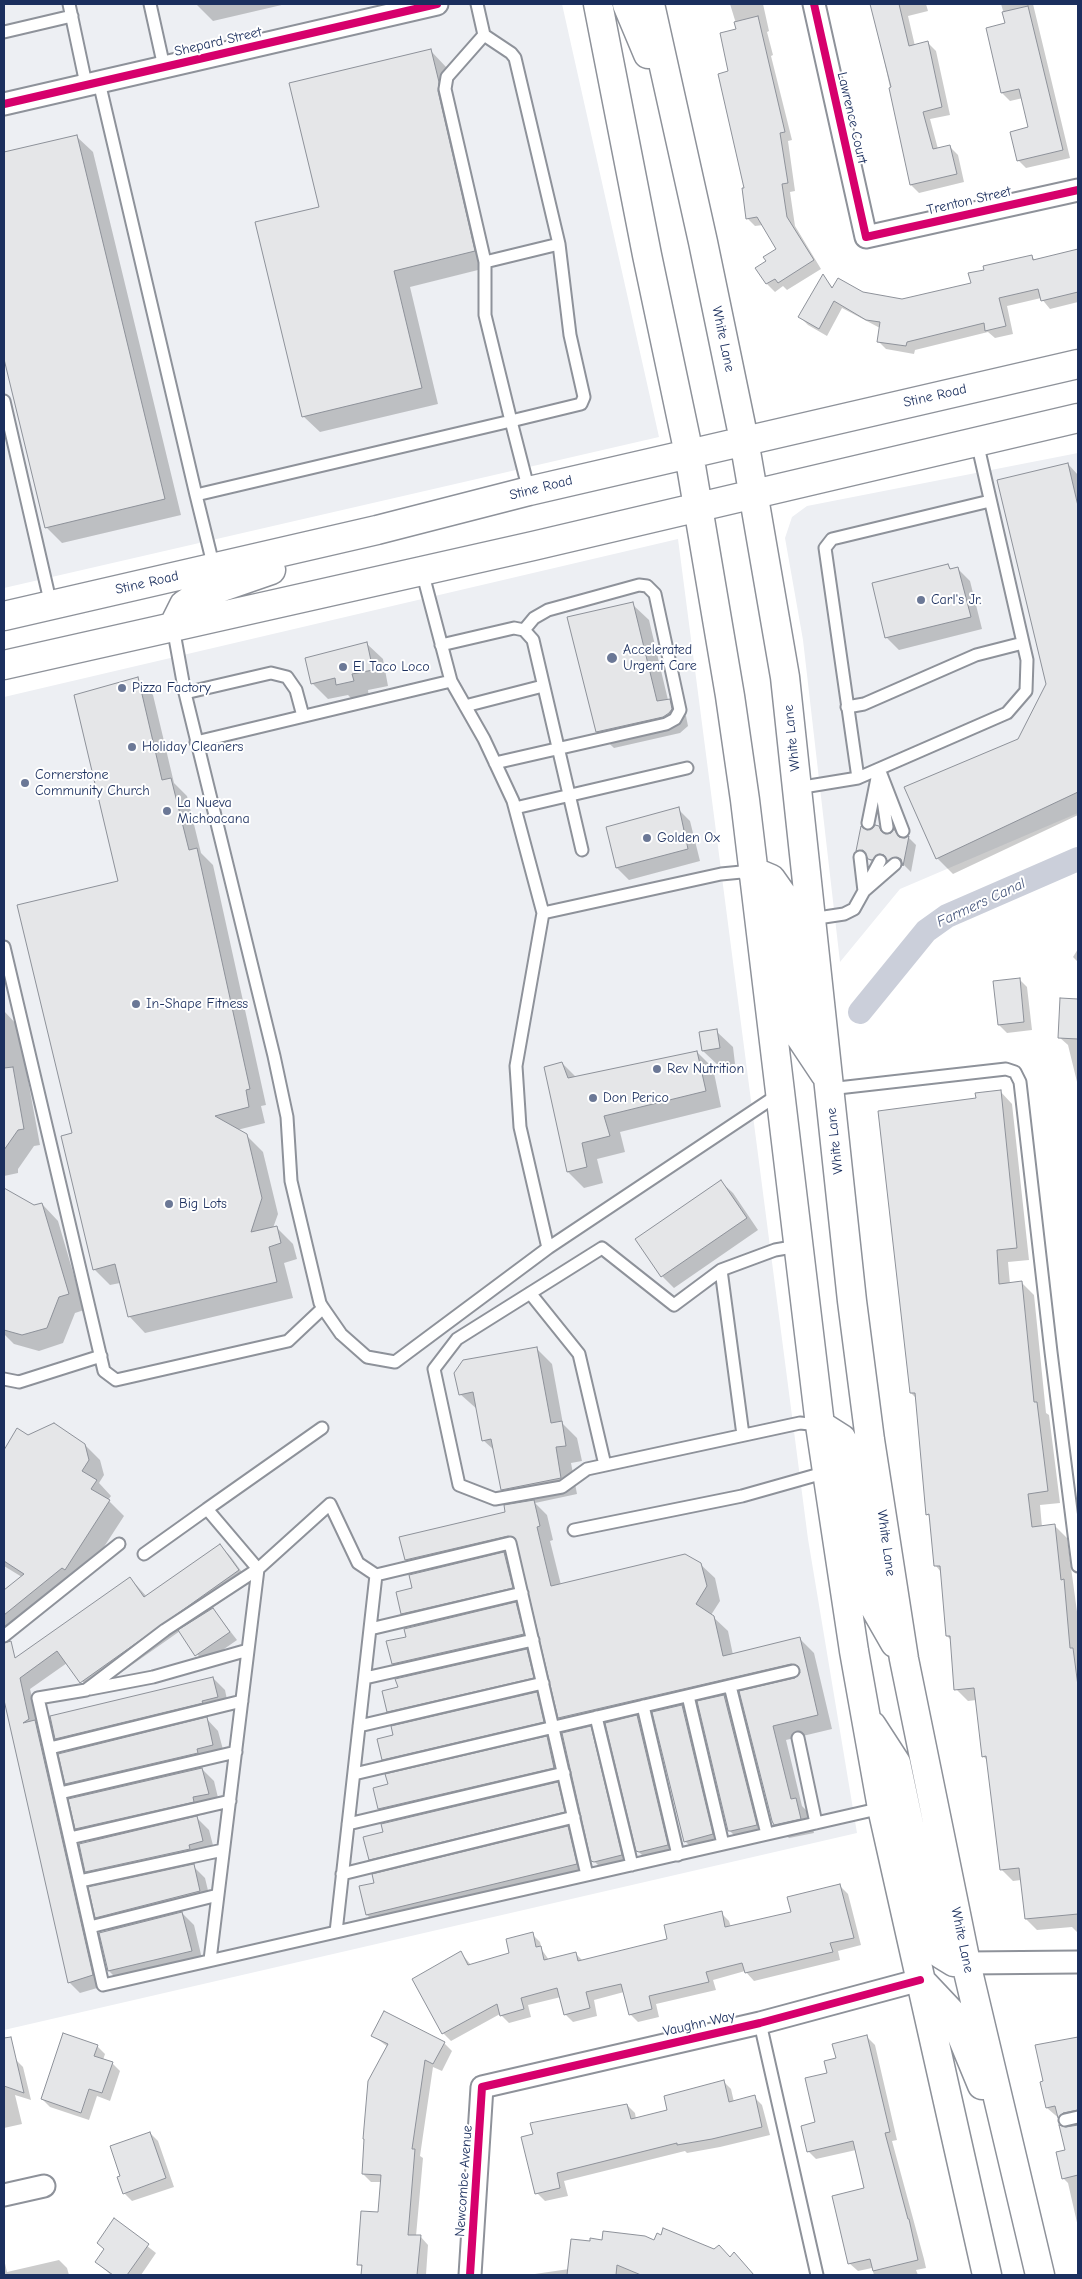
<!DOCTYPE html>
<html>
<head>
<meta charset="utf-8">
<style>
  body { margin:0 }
  #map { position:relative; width:1082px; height:2279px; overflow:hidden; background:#fff; font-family:"Comic Neue",sans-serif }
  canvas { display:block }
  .frame { position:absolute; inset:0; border:5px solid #1b2f5e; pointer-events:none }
</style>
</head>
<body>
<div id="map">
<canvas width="1082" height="2279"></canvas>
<div class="frame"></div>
</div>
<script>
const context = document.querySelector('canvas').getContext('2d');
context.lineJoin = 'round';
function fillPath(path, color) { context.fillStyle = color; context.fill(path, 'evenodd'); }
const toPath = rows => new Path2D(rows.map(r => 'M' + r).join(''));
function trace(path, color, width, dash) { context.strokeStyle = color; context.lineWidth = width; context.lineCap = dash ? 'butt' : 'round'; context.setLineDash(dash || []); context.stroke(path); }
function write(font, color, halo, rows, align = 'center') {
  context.font = font + ' "Comic Neue",sans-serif'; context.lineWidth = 4; context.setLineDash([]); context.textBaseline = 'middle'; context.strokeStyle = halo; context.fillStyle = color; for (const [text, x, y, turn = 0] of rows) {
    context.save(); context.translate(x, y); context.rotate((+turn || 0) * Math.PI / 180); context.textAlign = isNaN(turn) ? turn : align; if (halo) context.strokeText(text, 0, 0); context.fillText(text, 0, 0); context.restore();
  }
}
fillPath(toPath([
  [4,4,562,4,659,437,4,588],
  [1078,453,1078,813,900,889,840,962,803,640,785,538,792,517,807,506],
  [678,539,808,1539,857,1833,4,2030,4,697]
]), '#edeff3');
fillPath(toPath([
  [196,4,286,4,213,21],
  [730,4,763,4,769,31,767,32,773,55,771,56,792,140,788,141,795,191,790,192,795,226,821,269,787,290,783,286,775,292,767,284,767,262,777,249,763,225,755,226,747,218,746,189,730,72,738,30],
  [872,4,926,4,928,11,908,16,915,46,928,43,936,51,950,115,930,119,938,149,950,147,958,155,964,182,919,193,911,185],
  [1001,4,1033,4,1070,158,1026,168,1018,160,1030,128,1023,98,1010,101,1002,93,1007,24],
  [430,50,446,67,454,99,453,108,490,267,410,287,438,404,320,432,303,416,320,208],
  [76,136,93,152,181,515,62,543,46,527,4,354,4,153],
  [1078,250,1078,302,1050,309,1041,298,1007,306,1013,334,995,338,988,332,915,350,914,354,886,349,878,341,880,328,842,308,827,336,808,325,800,317,823,276,833,288,903,300,972,284,1032,257,1036,261],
  [1068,464,1078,475,1078,815,953,874,937,858,1019,740,1047,685],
  [948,566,952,570,958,569,970,581,982,629,899,650,887,638,873,584],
  [632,604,649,620,668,700,686,716,688,726,680,733,614,748,597,732],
  [366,643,383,659,388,686,368,690,369,697,354,701,348,695,328,699,312,683],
  [137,679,153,695,174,783,187,796,201,853,213,865,266,1105,261,1106,265,1123,237,1130,246,1135,263,1152,278,1214,273,1228,277,1228,293,1244,297,1259,284,1263,293,1298,145,1333,129,1316,120,1283,110,1285,94,1269,119,882],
  [678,809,690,821,700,861,629,880,617,868],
  [879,827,888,836,894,831,902,839,908,837,916,845,911,872,904,865,897,868,888,861,881,867,877,866,857,850,867,832],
  [1078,949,1078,962,1073,957],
  [1019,979,1027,987,1032,1030,1007,1033,999,1025],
  [1061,999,1078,1000,1078,1086,1068,1045,1059,1037],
  [4,1011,18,1026,40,1145,34,1146,18,1169,18,1173,4,1176],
  [716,1031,733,1047,735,1064,720,1067,703,1051,701,1033],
  [697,1052,713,1068,721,1107,620,1132,625,1152,597,1159,603,1183,584,1188,568,1172,562,1063,577,1078],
  [1000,1091,1012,1104,1029,1260,1008,1262,1010,1284,1022,1283,1034,1295,1046,1413,1049,1415,1060,1503,1040,1505,1042,1527,1055,1526,1067,1538,1078,1619,1078,1746,1068,1748,1078,1772,1078,1872,1032,1883,1029,1879,1013,1881,1001,1869,988,1761,983,1756,977,1700,968,1701,956,1689,951,1640,947,1636,941,1572,936,1566,931,1518,927,1514,916,1398,911,1393,977,1099],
  [720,1181,733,1193,758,1230,674,1288,662,1276],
  [8,1192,34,1207,42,1204,58,1221,84,1310,75,1313,63,1343,39,1351,14,1344,4,1334,4,1193],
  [536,1348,552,1364,563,1424,577,1438,582,1461,571,1463,577,1494,535,1503,547,1515,553,1540,550,1541,561,1585,700,1564,715,1578,720,1601,711,1615,728,1631,733,1655,800,1639,814,1653,832,1729,786,1740,802,1806,809,1813,814,1833,789,1838,775,1824,741,1693,724,1696,736,1708,768,1837,741,1842,729,1830,699,1702,682,1706,694,1718,725,1846,697,1853,685,1841,654,1713,637,1717,649,1729,679,1857,650,1863,638,1851,607,1724,590,1728,602,1740,633,1867,605,1872,593,1860,573,1732,560,1718,520,1550,504,1554,516,1566,524,1600,514,1602,528,1616,535,1647,525,1649,539,1663,545,1690,535,1692,549,1706,555,1734,545,1736,559,1750,566,1780,556,1782,570,1796,576,1824,566,1826,580,1840,588,1876,380,1927,367,1915,375,1884,383,1873,370,1859,393,1822,379,1809,397,1773,383,1759,402,1725,388,1711,399,1688,407,1678,393,1664,416,1627,402,1613,420,1574,406,1560,507,1513,516,1504,502,1490,495,1451,483,1440,478,1410,460,1394],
  [18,1430,28,1437,85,1445,100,1460,104,1475,99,1483,111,1496,108,1500,124,1516,80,1584,77,1582,4,1641,4,1592,22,1577,4,1566,4,1452],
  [220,1545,231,1557,249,1582,212,1608,237,1640,204,1663,180,1631,92,1693,67,1663,30,1689,104,1986,80,1993,69,1982,4,1696,4,1667,130,1578,147,1597],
  [213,1678,225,1690,229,1709,205,1717,218,1731,225,1757,209,1761,210,1765,200,1767,214,1781,220,1806,205,1809,206,1814,195,1816,209,1830,215,1853,201,1857,202,1861,191,1864,205,1878,211,1903,175,1912,176,1915,182,1913,194,1925,203,1963,121,1983,109,1971,110,1931,97,1917,100,1886,86,1872,90,1842,77,1828,80,1797,66,1783,70,1752,56,1738],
  [840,1886,848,1894,861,1945,838,1951,840,1960,754,1981,745,1971,713,1980,716,1990,656,2004,659,2017,638,2022,630,2014,624,1992,594,2000,597,2016,573,2022,565,2014,561,1997,528,2005,531,2017,509,2023,500,2014,451,2041,443,2033,461,1953,471,1965,511,1954,532,1934,540,1942,542,1950,549,1960,576,1954,583,1961,669,1940,721,1913,729,1921,731,1927,793,1913],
  [1078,1889,1078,1933,1072,1927,1037,1930,1026,1919,1023,1895],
  [372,2035,444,2043,452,2051,442,2071,433,2067,420,2156,423,2158,416,2236,420,2236,428,2245,426,2275,362,2275,363,2268,359,2264,379,2213,382,2182,371,2182,363,2174,388,2047],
  [867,2037,875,2045,897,2140,892,2141,924,2259,926,2268,916,2270,918,2275,874,2275,872,2268,858,2271,849,2263,866,2189,856,2150,816,2159,808,2151,829,2074,838,2059],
  [1078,2037,1078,2122,1069,2127,1047,2108,1045,2082,1036,2046],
  [97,2046,105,2054,103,2060,112,2063,120,2071,110,2101,97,2096,89,2120,50,2107,42,2099],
  [15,2059,23,2067,31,2100,15,2095,22,2124,4,2128,4,2062],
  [723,2081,731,2089,734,2102,754,2097,762,2105,770,2135,720,2147,687,2153,685,2151,564,2181,568,2196,545,2201,537,2193,523,2138,627,2105,635,2113,636,2119,669,2110],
  [1078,2126,1078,2227,1068,2183,1063,2178,1067,2151,1066,2129],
  [150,2133,158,2141,174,2187,132,2201,124,2193,122,2177],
  [114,2220,156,2253,141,2275,111,2275,96,2262,105,2250],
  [603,2241,655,2241,730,2258,742,2262,754,2275,528,2275,569,2269,591,2242],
  [4,2259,7,2272,59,2260,67,2268,69,2275,4,2275]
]), '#0003');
trace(toPath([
  [860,1012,926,931,947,916,1078,859]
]), '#cbcfda', 24);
const building = toPath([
  [870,4,899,4,909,46,928,41,942,107,923,112,933,149,950,145,957,174,910,185,889,88,891,87,870,4],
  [1028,6,1063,150,1017,161,1010,132,1028,127,1019,89,1001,93,986,28,1005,23,1002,12,1028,6],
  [758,16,785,132,780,133,788,183,782,184,787,217,814,260,778,283,775,279,766,284,755,268,766,261,763,257,776,249,757,217,746,219,742,188,744,188,718,74,728,71,720,33,736,29,734,22,758,16],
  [431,49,439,82,438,91,475,251,394,271,422,388,302,417,255,222,319,207,289,83,431,49],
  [77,135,165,499,45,528,4,359,4,152,77,135],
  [1078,249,1078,292,1041,301,1038,289,999,298,1006,326,985,331,984,323,907,342,906,346,877,342,880,322,866,320,834,301,819,329,798,317,823,274,832,288,838,278,863,292,902,299,971,283,968,273,984,270,983,266,1032,255,1033,260,1078,249],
  [1068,463,1078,506,1078,792,936,859,904,787,1018,739,1046,684,997,480,1068,463],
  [948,564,950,569,958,567,971,617,885,638,872,583,948,564],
  [633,602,657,701,670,699,672,709,669,713,663,717,596,732,567,617,633,602],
  [367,642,373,670,352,674,354,681,336,685,335,678,311,684,305,658,367,642],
  [138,677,162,780,171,778,189,850,197,848,250,1089,246,1090,249,1107,215,1116,247,1134,262,1198,251,1232,277,1226,281,1243,269,1247,277,1282,128,1317,115,1264,93,1270,61,1136,72,1133,17,905,118,881,74,695,138,677],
  [679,807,688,849,616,868,606,827,679,807],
  [875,825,879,826,881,831,885,834,891,833,894,829,899,837,905,838,909,836,903,866,901,859,897,857,887,861,884,855,879,854,872,860,868,859,863,850,856,851,861,826,867,830,873,828,875,825],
  [1020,978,1024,1022,998,1025,993,981,1020,978],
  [1060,998,1078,999,1078,1039,1058,1038,1060,998],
  [717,1029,720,1048,702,1051,699,1032,717,1029],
  [697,1051,706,1091,604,1116,610,1136,582,1143,587,1167,567,1172,544,1067,562,1062,568,1078,697,1051],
  [13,1067,24,1129,18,1130,4,1150,4,1068,13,1067],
  [1001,1090,1017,1248,997,1250,999,1284,1022,1281,1034,1402,1037,1402,1048,1491,1028,1494,1032,1527,1055,1524,1061,1580,1064,1579,1070,1648,1073,1648,1078,1686,1078,1914,1025,1919,1019,1868,1000,1870,986,1756,982,1757,974,1688,954,1690,950,1636,946,1636,940,1566,934,1566,929,1514,926,1515,915,1393,910,1393,878,1111,976,1098,975,1093,1001,1090],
  [721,1180,747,1218,661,1277,635,1239,721,1180],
  [4,1188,34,1205,42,1203,69,1294,59,1297,47,1328,22,1335,4,1330,4,1188],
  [537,1347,551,1423,562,1421,566,1446,556,1447,561,1478,501,1490,491,1439,482,1441,473,1392,459,1395,454,1373,463,1360,537,1347],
  [54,1423,85,1444,89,1460,82,1471,97,1480,91,1489,110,1500,65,1570,62,1568,4,1615,4,1590,24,1574,4,1561,4,1450,17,1428,28,1435,54,1423],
  [534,1500,540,1526,537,1527,551,1586,685,1554,701,1563,707,1586,696,1604,714,1616,723,1656,800,1637,818,1715,773,1726,791,1799,796,1798,801,1819,774,1825,772,1821,739,1691,795,1678,800,1673,798,1666,791,1664,558,1718,515,1538,508,1536,405,1560,399,1537,505,1512,504,1505,534,1500],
  [220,1544,239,1570,80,1683,57,1651,20,1678,29,1719,23,1723,35,1720,93,1975,68,1983,4,1700,4,1643,11,1641,15,1658,130,1577,144,1597,220,1544],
  [504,1552,513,1588,401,1614,396,1592,412,1588,409,1575,504,1552],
  [516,1602,524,1634,392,1664,386,1641,406,1637,404,1629,516,1602],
  [213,1608,230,1632,195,1656,178,1630,213,1608],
  [527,1649,534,1678,387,1712,382,1691,398,1687,395,1679,527,1649],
  [213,1677,218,1697,202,1701,203,1703,55,1739,50,1716,213,1677],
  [537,1692,544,1722,382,1760,377,1739,393,1735,391,1726,537,1692],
  [724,1695,757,1825,731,1831,728,1831,697,1701,724,1695],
  [682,1705,713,1834,684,1842,652,1712,682,1705],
  [637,1715,668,1845,639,1852,636,1851,605,1723,637,1715],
  [207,1717,213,1745,197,1749,198,1753,65,1784,58,1754,207,1717],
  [591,1726,622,1855,594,1862,591,1861,562,1733,591,1726],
  [547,1736,554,1768,378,1809,373,1788,388,1784,385,1774,547,1736],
  [202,1768,209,1794,193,1797,194,1802,75,1829,68,1799,202,1768],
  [558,1782,565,1812,369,1860,363,1837,383,1832,381,1824,558,1782],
  [197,1816,203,1841,189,1845,190,1849,85,1872,79,1844,197,1816],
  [568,1826,577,1864,366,1915,359,1886,374,1883,372,1874,568,1826],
  [194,1864,200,1891,95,1918,88,1887,194,1864],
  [840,1884,854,1938,830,1943,833,1952,745,1973,742,1963,706,1972,709,1982,649,1996,652,2009,629,2015,621,1984,586,1992,590,2008,564,2015,557,1988,521,1998,524,2009,500,2016,497,2004,442,2034,412,1979,461,1951,468,1965,509,1953,506,1939,533,1932,536,1947,541,1946,544,1960,576,1952,578,1961,667,1939,664,1925,722,1911,725,1927,791,1912,787,1897,840,1884],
  [182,1912,192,1951,108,1971,99,1933,182,1912],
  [384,2011,445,2042,433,2064,425,2060,412,2149,415,2149,408,2235,421,2235,417,2275,361,2275,362,2265,357,2265,361,2211,378,2212,381,2175,362,2174,364,2139,363,2139,368,2081,388,2044,371,2036,384,2011],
  [63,2033,98,2045,94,2056,113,2062,102,2093,89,2089,81,2113,41,2099,63,2033],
  [867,2035,890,2132,885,2133,908,2219,909,2219,918,2260,873,2271,870,2259,848,2264,832,2196,864,2188,853,2141,807,2152,801,2126,815,2122,805,2078,827,2073,824,2061,836,2058,832,2044,867,2035],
  [11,2037,24,2093,4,2086,4,2038,11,2037],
  [1078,2037,1078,2110,1063,2113,1058,2118,1055,2106,1046,2108,1040,2082,1043,2081,1035,2045,1078,2037],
  [724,2080,729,2102,755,2095,762,2127,712,2139,677,2145,677,2143,557,2173,560,2188,535,2194,521,2137,533,2134,530,2123,627,2104,631,2119,667,2110,664,2096,724,2080],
  [1059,2125,1066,2127,1078,2125,1078,2175,1062,2179,1056,2152,1065,2150,1059,2125],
  [150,2132,166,2178,123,2194,117,2177,120,2176,110,2146,150,2132],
  [114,2218,149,2244,127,2275,113,2275,95,2262,104,2249,97,2243,114,2218],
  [663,2228,714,2249,719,2245,730,2257,734,2252,754,2275,641,2275,617,2265,616,2275,567,2275,571,2239,590,2241,590,2238,602,2240,603,2231,645,2236,654,2240,657,2233,661,2235,663,2228]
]);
fillPath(building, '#e5e6e8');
trace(building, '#8e929a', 1);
const service = toPath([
  [69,4,86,84],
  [150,4,164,67],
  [477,4,484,35,511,53,515,58,559,244,570,335,584,397,581,404,511,421,529,491],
  [4,32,72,16],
  [99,82,196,495],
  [485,262,559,244],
  [4,401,51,605],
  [214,568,196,495,511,421,485,315,485,262,445,89,447,77,484,35],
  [422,571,451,681,484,739,513,801,543,913,721,874,752,871],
  [173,627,185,693,274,1056,287,1117,291,1181,320,1303,323,1308,341,1334,367,1357,395,1362,548,1248],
  [441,645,514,628,524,630,533,640,582,850],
  [185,693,271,673,287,677,296,690,303,716],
  [465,706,543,686],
  [847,707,864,704,976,655,1023,643],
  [196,742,451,681],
  [495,763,666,724,675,719,680,710,655,594,647,586,639,585,548,610,534,618,524,630],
  [879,769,903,831],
  [858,778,825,548,832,539,990,501],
  [881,786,887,827],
  [797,788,858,778,1007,713,1026,691,1027,660,977,442],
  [515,808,687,768],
  [868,823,877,778],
  [867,885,880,861],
  [864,891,895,864],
  [543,913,516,1066,520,1127,548,1248,779,1094],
  [811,919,844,914,854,909,864,891,860,857],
  [4,947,104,1371,116,1380,288,1341,323,1308],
  [829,1089,1006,1069,1015,1072,1020,1082,1051,1352,1078,1566],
  [798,1246,775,1250,721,1270,674,1305,602,1248,457,1339,434,1369,459,1485,495,1499,562,1487,587,1469,800,1423,820,1425],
  [721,1270,743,1435],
  [530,1293,579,1354,605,1465],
  [4,1379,19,1382,101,1356],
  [207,1509,322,1428],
  [574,1530,742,1496,827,1472],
  [144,1554,207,1509,258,1569,210,1960],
  [376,1575,510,1543,587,1875],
  [370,1629,522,1593],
  [4,1636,119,1544],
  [365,1678,533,1640],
  [730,1686,767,1834],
  [90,1689,153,1677,248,1650],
  [688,1696,723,1844],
  [643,1706,678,1855],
  [596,1717,632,1865],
  [359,1726,543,1683],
  [798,1738,816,1823,882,1808],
  [50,1748,242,1701],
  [354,1774,793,1671],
  [60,1793,236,1752],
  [348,1824,564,1773],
  [70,1838,230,1801],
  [342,1874,574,1817],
  [80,1881,223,1850],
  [90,1927,218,1895],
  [336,1932,376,1575,358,1563,330,1504,258,1569,165,1630,86,1690,38,1698,103,1985,816,1823],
  [760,2023,817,2275],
  [1065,2120,1078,2117]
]);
const minor = toPath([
  [814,4,866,237,1078,190],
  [4,104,437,4],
  [966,1963,1078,1962],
  [4,2195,44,2186],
  [470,2275,482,2087,760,2023,920,1980]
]);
const secondary = toPath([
  [598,4,647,255,689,454,730,696,745,800,820,1425,854,1651,882,1808,987,2275],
  [627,4,648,54],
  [650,4,703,242,744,440,785,677,852,1301,870,1440,904,1659,966,1963,1040,2275],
  [4,616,377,530,529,491,1078,364],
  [173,627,184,605,199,595,271,570],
  [4,665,533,546,1078,418],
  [752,871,771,879,783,896,799,1035,825,1074],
  [820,1425,842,1439,849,1459,871,1601,895,1643],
  [872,1726,896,1763,934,1941,941,1954,954,1962,966,1963],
  [920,1980,953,2015,982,2085]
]);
trace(service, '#8e929a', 15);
trace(minor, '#8e929a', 25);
trace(secondary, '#8e929a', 31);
trace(service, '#fff', 11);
trace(minor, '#fff', 21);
trace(secondary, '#fff', 28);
trace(toPath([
  [814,4,866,237,1078,190],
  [4,104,437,4],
  [470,2275,482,2087,760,2023,920,1980]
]), '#d6006c', 8);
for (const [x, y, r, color] of [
  [921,600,5,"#6b7896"],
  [612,658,6,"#6b7896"],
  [343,667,5,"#6b7896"],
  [122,688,5,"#6b7896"],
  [132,747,5,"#6b7896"],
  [25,783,5,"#6b7896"],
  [167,811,5,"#6b7896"],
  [647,838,5,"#6b7896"],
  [136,1004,5,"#6b7896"],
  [657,1069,5,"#6b7896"],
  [593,1098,5,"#6b7896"],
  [169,1204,5,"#6b7896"]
]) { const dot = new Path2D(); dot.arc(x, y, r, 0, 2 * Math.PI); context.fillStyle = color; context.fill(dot); trace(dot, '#fff', 2); }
write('14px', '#1b2f5e', '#fff', [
  ["Shepard Street",218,42,-13],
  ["Lawrence Court",852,118,77],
  ["Trenton Street",969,201,-13],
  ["White Lane",723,339,78],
  ["Stine Road",935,396,-13],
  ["Stine Road",541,488,-14],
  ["Stine Road",147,583,-13],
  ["White Lane",792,738,-96],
  ["White Lane",835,1141,-96],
  ["White Lane",886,1543,82],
  ["White Lane",962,1940,78],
  ["Vaughn Way",699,2024,-13],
  ["Newcombe Avenue",464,2181,-86]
]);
write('14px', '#1b2f5e', '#fff', [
  ["Carl's Jr.",931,600],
  ["Accelerated",623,650],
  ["Urgent Care",623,666],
  ["El Taco Loco",353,667],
  ["Pizza Factory",132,688],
  ["Holiday Cleaners",142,747],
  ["Cornerstone",35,775],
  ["Community Church",35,791],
  ["La Nueva",177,803],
  ["Michoacana",177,819],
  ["Golden Ox",657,838],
  ["In-Shape Fitness",146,1004],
  ["Rev Nutrition",667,1069],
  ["Don Perico",603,1098],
  ["Big Lots",179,1204]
], 'left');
write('italic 15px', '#49597e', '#fff', [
  ["Farmers Canal",981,903,-25]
]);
</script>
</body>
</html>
